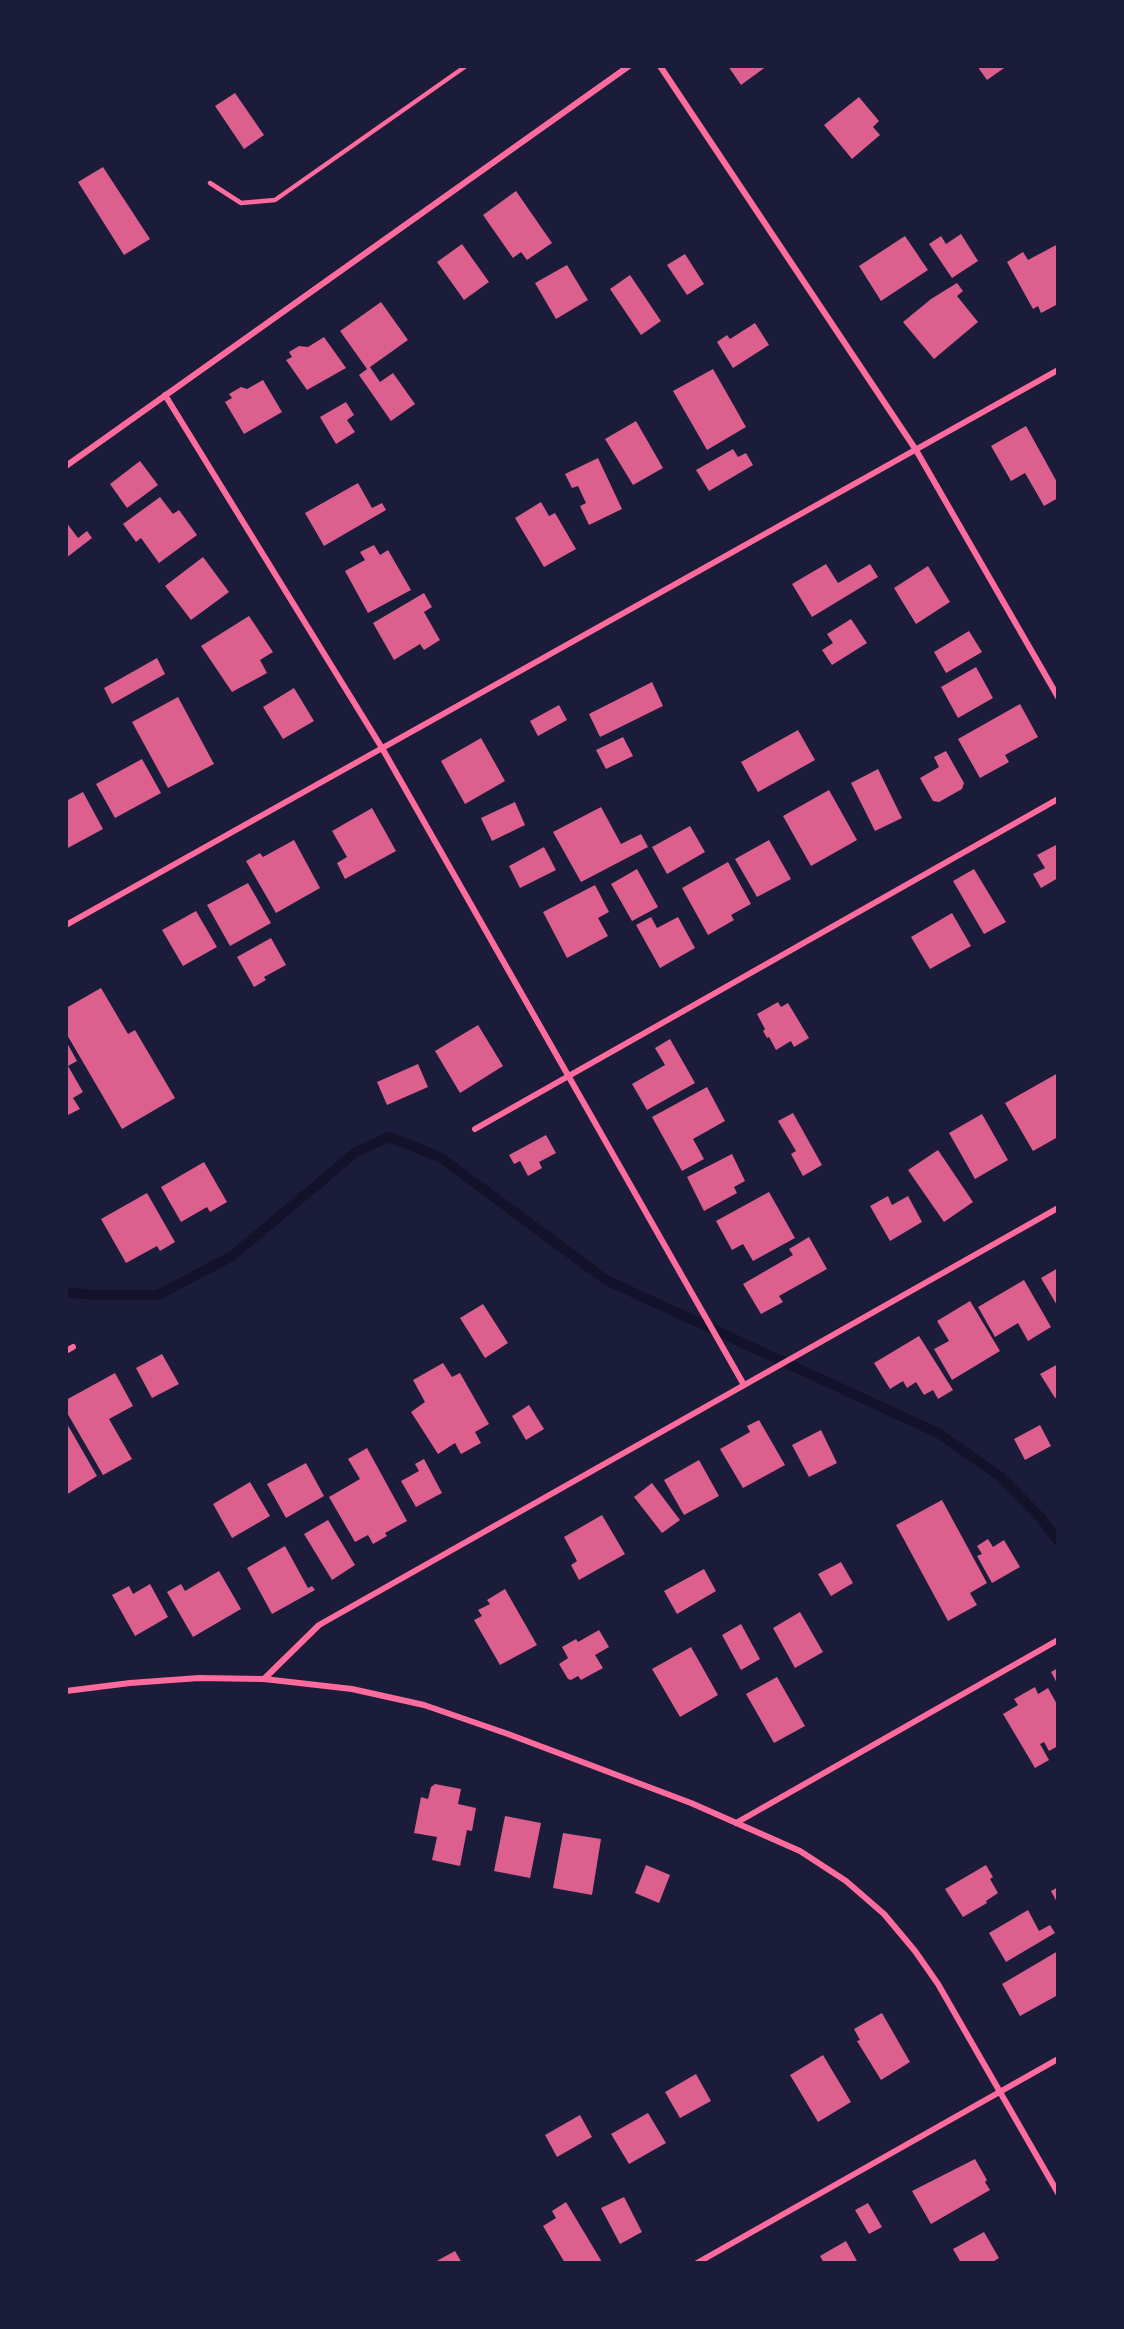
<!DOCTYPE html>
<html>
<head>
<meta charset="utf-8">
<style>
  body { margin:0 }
  #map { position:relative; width:1124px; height:2329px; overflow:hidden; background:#1b1b3a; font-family:"Nunito Sans",sans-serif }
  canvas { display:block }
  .frame { position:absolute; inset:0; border:68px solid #1b1b3a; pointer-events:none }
</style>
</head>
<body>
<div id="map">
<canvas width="1124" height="2329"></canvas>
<div class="frame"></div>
</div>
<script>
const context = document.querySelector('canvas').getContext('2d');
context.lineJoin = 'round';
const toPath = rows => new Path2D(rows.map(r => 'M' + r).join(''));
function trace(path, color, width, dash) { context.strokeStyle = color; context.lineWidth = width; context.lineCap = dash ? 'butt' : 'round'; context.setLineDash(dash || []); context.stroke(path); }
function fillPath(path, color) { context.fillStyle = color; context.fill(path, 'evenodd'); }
trace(toPath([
  [66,1292,94,1295,158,1295,232,1256,356,1152,389,1137,440,1157,606,1280,938,1433,1001,1477,1041,1518,1058,1541]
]), '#12122b', 10);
fillPath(toPath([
  [728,66,767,66,741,85],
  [977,66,1007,66,987,80],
  [235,93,264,135,244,149,215,106],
  [859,97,879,121,873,127,880,135,852,159,824,125],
  [103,167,150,239,124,255,78,182],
  [516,191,552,243,527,260,521,252,513,258,483,215],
  [961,234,978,261,952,278,929,244,941,236,946,244],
  [905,236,928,270,881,301,859,266],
  [462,244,489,282,464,300,437,262],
  [1058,244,1058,304,1041,313,1038,306,1033,309,1007,262,1023,252,1028,260],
  [685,254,704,284,687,295,667,265],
  [567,265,588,300,556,319,535,283],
  [630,275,661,321,641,335,610,289],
  [957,283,963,291,957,296,978,322,934,359,903,322,931,299],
  [381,302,408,340,370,367,380,382,393,373,415,404,391,421,359,375,367,369,340,331],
  [755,323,769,345,733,368,717,342,727,335,730,339],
  [324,337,346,368,307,390,286,360,292,357,289,352,299,346,308,347],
  [713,369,746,427,707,450,673,391],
  [263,380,282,412,244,434,225,402,232,398,229,394,241,387,247,389],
  [346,402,354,415,347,420,355,432,336,444,320,417],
  [636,421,663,468,633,485,605,439],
  [1026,426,1058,484,1058,498,1044,506,1025,473,1011,481,991,446],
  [733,449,738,457,746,453,753,465,709,491,696,470],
  [598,458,622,509,589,525,580,506,586,503,578,486,572,488,565,474],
  [140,461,158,485,127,508,110,484],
  [358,483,372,508,382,503,386,510,324,546,305,513],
  [160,497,173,514,179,510,197,535,159,563,141,538,136,542,123,524],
  [541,502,549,516,555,513,576,549,544,567,515,518],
  [66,522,78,538,87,531,92,538,66,558],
  [374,545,380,555,388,550,411,590,368,613,345,571,365,560,360,552],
  [203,557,229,592,191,620,165,586],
  [826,564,838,583,870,564,878,577,812,617,792,584],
  [928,566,950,602,916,624,894,588],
  [424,593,432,607,424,612,440,640,424,650,420,644,394,660,373,623],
  [249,616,273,652,260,660,267,673,232,692,201,646],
  [851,619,867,643,832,665,822,650,833,643,827,634],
  [969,631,982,652,946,673,934,652],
  [157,658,165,674,112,704,104,688],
  [976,667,993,698,958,718,941,687],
  [652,682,663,706,600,737,589,714],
  [294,688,314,721,283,739,263,707],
  [178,697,214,764,168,788,132,722],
  [1020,704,1038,737,1005,755,1009,762,980,778,958,739],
  [559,705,567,720,538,736,530,721],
  [798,730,815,760,758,792,741,762],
  [623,737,633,756,606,769,596,750],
  [481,738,505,781,465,804,441,761],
  [946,751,964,783,962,789,939,802,933,801,920,778,939,767,934,757],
  [142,759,161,793,115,818,96,784],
  [878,769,902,818,875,831,851,783],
  [829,790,857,840,811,866,783,816],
  [83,792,103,829,66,849,66,801],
  [515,802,525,825,492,841,481,818],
  [601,807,621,844,641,834,648,847,581,882,553,832],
  [372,808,396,851,345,879,337,863,347,857,332,831],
  [690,826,705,852,667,874,652,847],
  [294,840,320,888,276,913,246,861,260,853,263,857],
  [769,840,791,879,757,897,735,859],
  [1058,844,1058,878,1041,888,1033,874,1045,868,1037,855],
  [544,847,556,870,520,888,509,866],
  [728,862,751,904,731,915,734,920,708,935,682,888],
  [637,869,658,907,632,921,611,884],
  [974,869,1006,922,984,934,953,881],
  [248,883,271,923,230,946,207,905],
  [595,885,609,912,598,918,608,936,567,958,543,912],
  [196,911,217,947,183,966,162,930],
  [952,913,971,946,930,969,911,937],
  [651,917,657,928,678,917,695,948,660,968,636,925],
  [271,938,286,965,264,977,266,980,254,987,237,957],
  [101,988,128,1034,135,1030,175,1098,122,1129,66,1033,66,1008],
  [778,1002,781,1007,788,1003,809,1038,794,1047,791,1041,776,1050,769,1037,767,1038,763,1031,765,1029,757,1014],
  [478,1025,503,1066,460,1093,435,1051],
  [670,1039,695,1083,647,1110,632,1084,665,1065,655,1048],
  [66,1041,77,1061,68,1066,83,1092,73,1098,80,1109,66,1116],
  [418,1064,428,1087,387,1105,377,1082],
  [1058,1073,1058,1137,1033,1151,1005,1103],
  [707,1087,725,1121,693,1139,704,1159,682,1171,652,1117],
  [793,1113,822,1165,803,1176,791,1154,796,1151,778,1121],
  [982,1114,1008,1160,975,1179,949,1133],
  [546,1135,556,1153,539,1162,542,1168,528,1176,520,1161,514,1164,509,1155],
  [938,1150,973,1202,944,1222,908,1170],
  [732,1154,745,1181,734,1187,737,1193,704,1211,687,1177],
  [204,1162,227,1202,210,1212,207,1207,181,1222,161,1187],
  [769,1192,795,1238,753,1261,743,1244,732,1250,716,1221],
  [147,1193,175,1242,160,1251,157,1246,126,1263,101,1219],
  [888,1196,892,1205,908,1196,922,1222,890,1241,870,1206],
  [809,1237,827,1269,779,1296,783,1302,761,1314,743,1284,793,1255,789,1249],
  [1058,1268,1058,1307,1041,1278],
  [1024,1280,1051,1327,1028,1341,1018,1323,995,1337,978,1307],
  [970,1301,1000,1351,952,1380,934,1349,949,1341,937,1321],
  [483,1304,508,1343,485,1358,460,1318],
  [919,1336,953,1390,938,1399,933,1390,924,1395,916,1382,907,1388,903,1381,890,1389,874,1363],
  [162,1354,179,1384,152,1398,136,1368],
  [443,1363,452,1377,460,1373,489,1424,475,1432,481,1443,461,1454,455,1443,438,1454,411,1412,425,1402,413,1380],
  [1058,1364,1058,1396,1055,1398,1040,1374],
  [115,1373,133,1406,109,1419,132,1459,103,1475,66,1411,66,1400],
  [529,1405,544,1429,526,1440,512,1416],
  [759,1420,785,1465,743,1488,720,1449,750,1432,747,1426],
  [66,1422,97,1476,66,1495],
  [1040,1425,1051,1446,1025,1460,1014,1439],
  [821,1430,837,1463,809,1477,792,1445],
  [367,1448,407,1521,385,1533,387,1536,373,1544,368,1535,355,1542,329,1497,360,1479,348,1459],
  [424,1459,442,1493,416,1507,401,1481,419,1471,415,1464],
  [699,1460,719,1496,684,1515,664,1480],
  [306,1463,324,1496,286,1518,267,1484],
  [250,1482,270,1516,232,1538,213,1504],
  [652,1483,680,1520,662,1533,634,1497],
  [942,1500,987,1583,970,1593,977,1605,948,1621,896,1525],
  [602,1515,625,1554,579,1580,571,1565,577,1561,564,1537],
  [328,1520,355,1565,332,1580,304,1534],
  [988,1539,993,1547,1004,1540,1020,1567,992,1583,977,1556,982,1554,977,1546],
  [285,1546,308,1588,312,1586,315,1590,272,1614,247,1568],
  [841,1562,853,1583,831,1596,818,1574],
  [704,1569,716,1591,677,1614,664,1591],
  [219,1571,241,1609,193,1637,167,1592,181,1584,185,1591],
  [150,1584,168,1617,135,1636,112,1595,129,1586,133,1594],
  [505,1589,537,1645,500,1665,474,1620,482,1616,478,1610,490,1604,487,1600],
  [800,1612,823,1652,795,1668,773,1628],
  [741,1624,760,1659,741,1670,722,1635],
  [599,1630,609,1647,595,1655,603,1668,581,1680,578,1676,571,1680,568,1679,559,1664,568,1658,562,1647,576,1639,578,1642],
  [691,1647,718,1695,680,1717,652,1669],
  [1058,1668,1058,1685,1051,1672],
  [777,1677,805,1726,774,1743,746,1694],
  [1035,1687,1038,1694,1048,1688,1058,1706,1058,1746,1049,1751,1044,1742,1040,1744,1049,1760,1035,1768,1003,1714,1018,1705,1014,1699],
  [435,1784,461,1789,458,1804,476,1808,472,1831,467,1830,460,1866,432,1860,437,1837,414,1833,421,1797,428,1799,431,1787],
  [505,1816,541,1823,530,1878,494,1871],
  [563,1833,601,1839,592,1895,553,1888],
  [646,1865,670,1875,659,1903,635,1893],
  [986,1865,993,1877,990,1879,998,1893,986,1901,987,1903,963,1917,945,1889],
  [1058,1887,1058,1904,1051,1891],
  [1028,1910,1039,1931,1050,1925,1055,1933,1006,1962,989,1933],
  [1058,1951,1058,1995,1020,2016,1002,1984],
  [882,2013,910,2062,881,2080,857,2041,860,2040,854,2029],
  [823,2055,851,2102,818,2122,790,2075],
  [696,2074,711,2101,680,2118,665,2092],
  [648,2113,666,2143,629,2164,611,2134],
  [580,2115,592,2137,557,2157,545,2135],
  [975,2159,987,2180,985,2182,990,2190,931,2224,912,2191],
  [624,2197,642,2232,620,2244,601,2208],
  [566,2202,602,2262,601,2263,565,2263,543,2226,556,2218,552,2211],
  [868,2203,882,2227,869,2234,855,2210],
  [984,2232,999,2258,991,2263,961,2263,953,2249],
  [846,2241,858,2263,824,2263,820,2256],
  [455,2251,462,2263,433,2263]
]), '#dd5f8e');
trace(toPath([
  [210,183,241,203,275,200,466,66]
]), '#ff6b9d', 4.5);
trace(toPath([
  [660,66,916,450,1058,697],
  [165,395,382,748,744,1385],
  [66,466,629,66],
  [66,925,1058,370],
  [475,1129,1058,799],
  [66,1351,73,1347],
  [264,1679,319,1625,1058,1208],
  [66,1691,130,1683,199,1678,264,1679,352,1689,424,1705,508,1734,691,1803,800,1851,846,1881,884,1914,915,1951,938,1984,1058,2193],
  [736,1823,1058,1640],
  [697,2263,1058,2059]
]), '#ff6b9d', 6);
</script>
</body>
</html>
